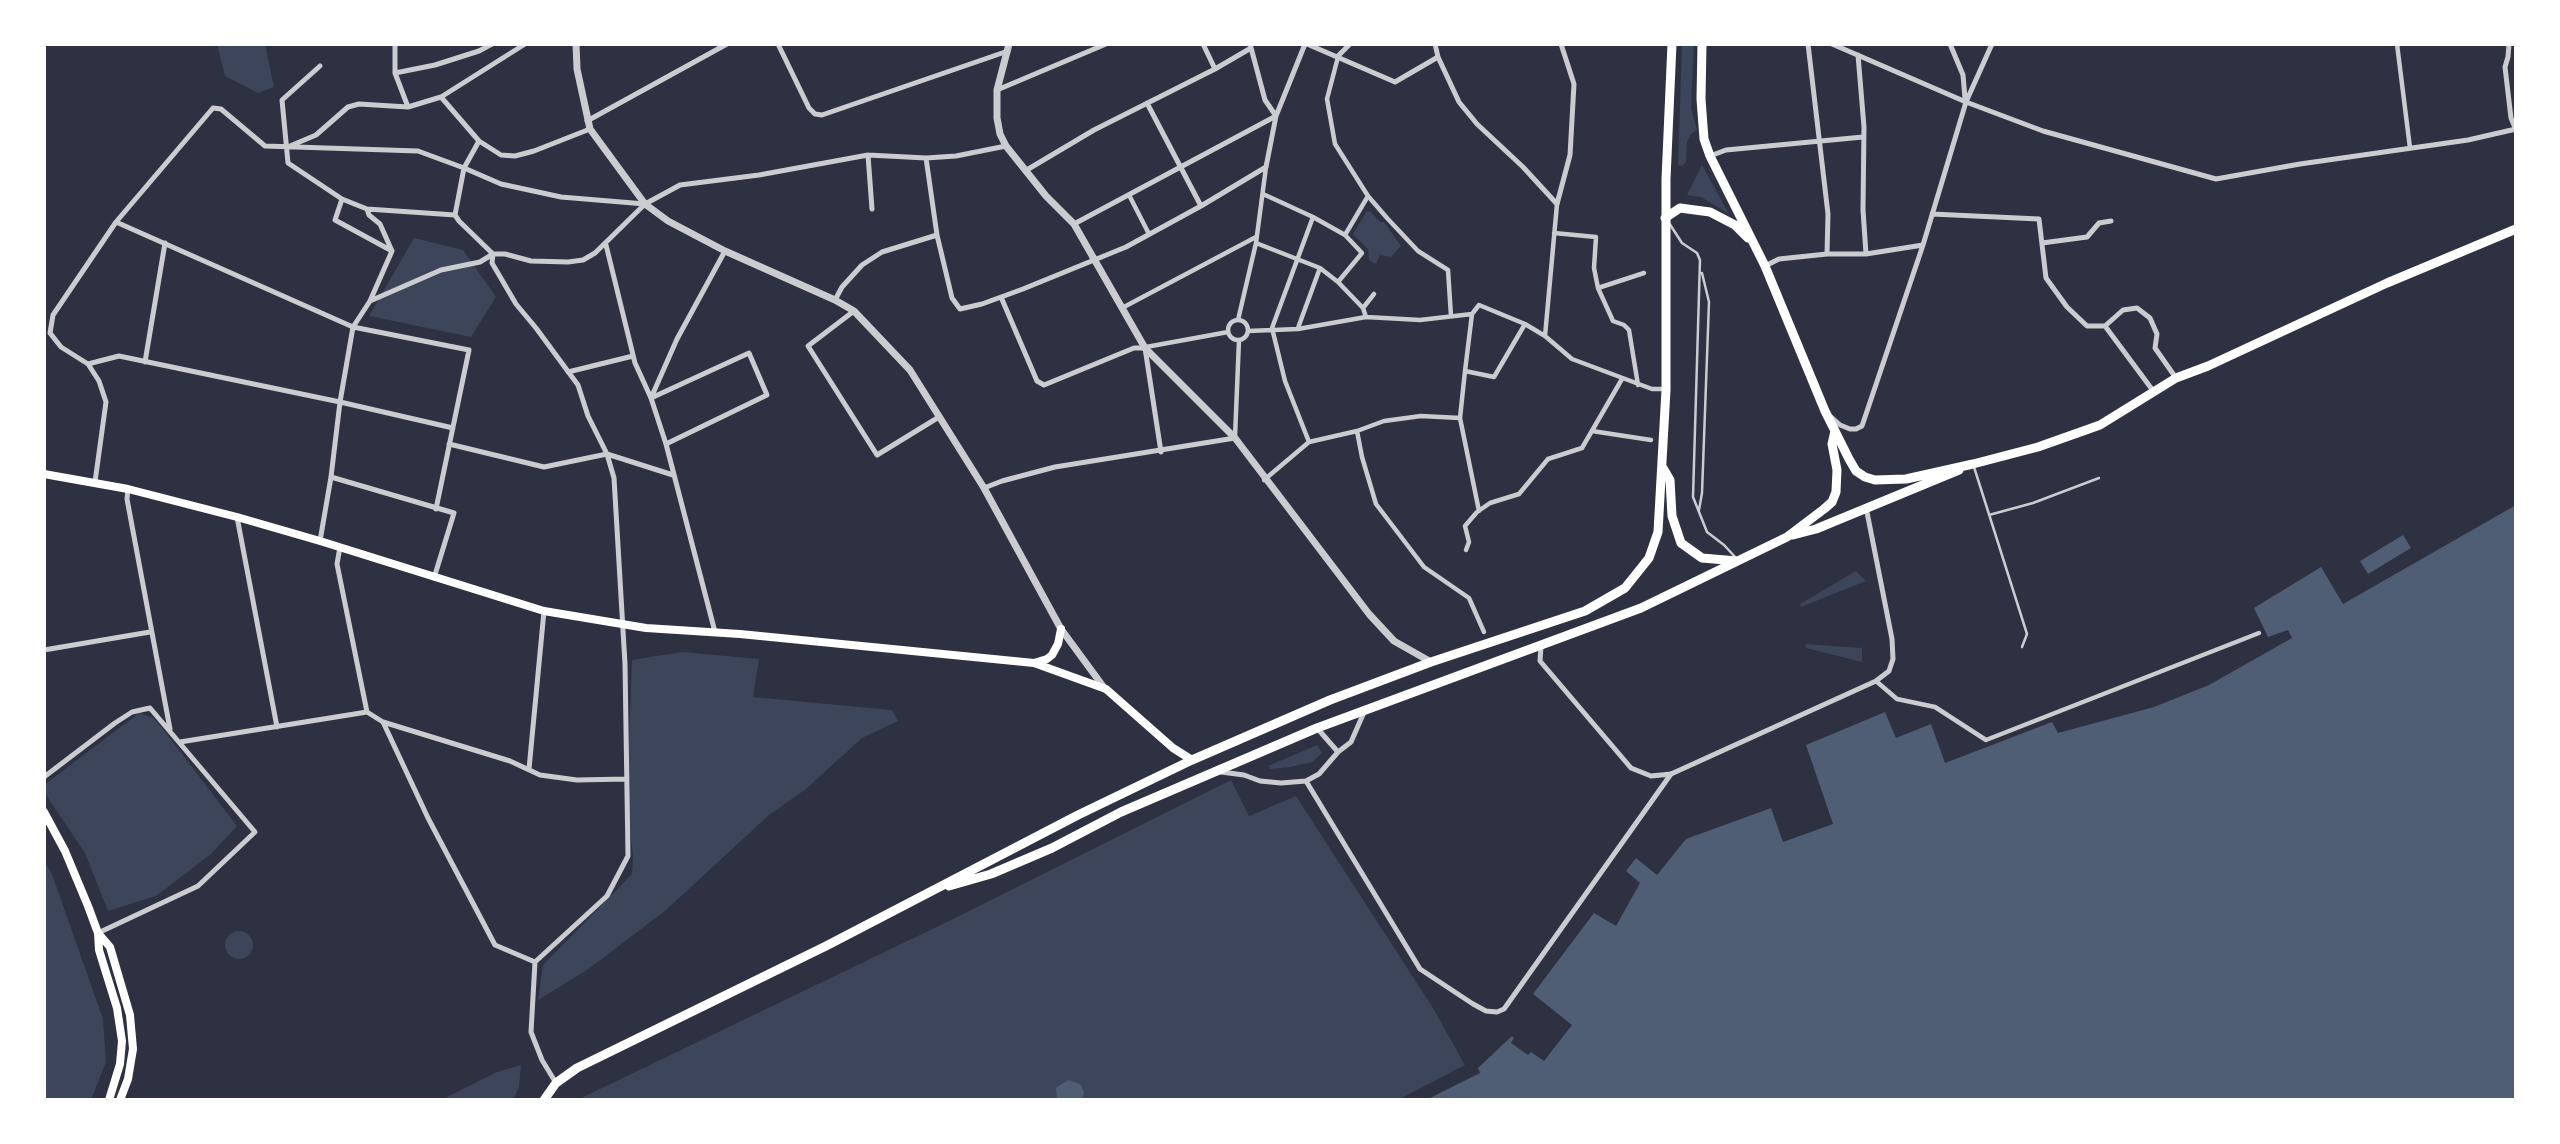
<!DOCTYPE html>
<html>
<head>
<meta charset="utf-8">
<style>
  body { margin:0 }
  #map { position:relative; width:2560px; height:1144px; overflow:hidden; background:#2d3142; font-family:"Libre Baskerville",serif }
  canvas { display:block }
  .frame { position:absolute; inset:0; border:46px solid #fff; pointer-events:none }
</style>
</head>
<body>
<div id="map">
<canvas width="2560" height="1144"></canvas>
<div class="frame"></div>
</div>
<script>
const context = document.querySelector('canvas').getContext('2d');
context.lineJoin = 'round';
function fillPath(path, color) { context.fillStyle = color; context.fill(path, 'evenodd'); }
const toPath = rows => new Path2D(rows.map(r => 'M' + r).join(''));
function trace(path, color, width, dash) { context.strokeStyle = color; context.lineWidth = width; context.lineCap = dash ? 'butt' : 'round'; context.setLineDash(dash || []); context.stroke(path); }
fillPath(toPath([
  [217,44,250,44,251,46,265,44,274,87,258,93,225,76],
  [1682,44,1694,44,1691,108,1697,130,1691,134,1687,142,1686,162,1682,166,1678,165],
  [1702,165,1729,214,1701,197,1687,195],
  [1367,211,1371,212,1380,222,1384,222,1401,246,1391,257,1380,255,1376,264,1369,260,1368,249,1353,234],
  [414,238,463,250,496,297,471,337,369,316],
  [1856,571,1866,581,1801,607,1800,604],
  [1805,644,1862,648,1862,662,1806,648],
  [682,652,759,659,753,697,892,710,898,721,862,738,806,789,769,815,665,911,587,970,538,1000,543,965,632,874,633,857,627,798,632,660],
  [139,713,153,718,163,729,237,826,211,854,156,896,108,911,85,853,44,792,44,785],
  [1317,745,1322,753,1312,762,1291,767,1270,769,1268,766],
  [1231,780,1249,816,1296,796,1433,1008,1465,1065,1398,1100,577,1100,951,920],
  [44,860,52,874,103,1019,106,1062,91,1100,44,1100],
  '225 945a14 14 0 1 1 28 0a14 14 0 1 1-28 0Z',
  [521,1065,519,1087,513,1100,441,1100,497,1072]
]), '#3c4559');
fillPath(toPath([
  [2516,505,2516,1100,1426,1100,1480,1073,1478,1068,1512,1036,1514,1038,1511,1043,1528,1055,1531,1052,1544,1061,1572,1025,1533,994,1594,913,1616,926,1640,883,1626,871,1636,858,1657,875,1686,839,1771,808,1783,842,1833,824,1806,745,1885,712,1896,738,1931,724,1945,763,2052,722,2058,733,2154,707,2209,685,2292,638,2288,630,2268,637,2254,608,2321,567,2343,604],
  [2403,535,2411,548,2368,574,2360,561],
  [1068,1080,1080,1084,1084,1092,1082,1100,1057,1100,1056,1088]
]), '#4f5d75');
trace(toPath([
  [1669,223,1682,243,1697,253,1700,260,1693,497,1707,532,1724,545,1737,559],
  [1974,467,2027,634,2022,647],
  [1699,510,1702,493,1709,302,1702,273],
  [1989,515,2033,503,2099,478]
]), '#caccd0', 2.5);
trace(toPath([
  [2397,44,2410,148],
  [1338,57,1327,99,1335,144,1368,196,1387,218,1418,251,1448,270,1451,316],
  [1263,194,1313,217,1345,235,1362,253,1338,282],
  [1129,195,1149,234],
  [1554,233,1596,237,1594,268,1598,288,1613,321,1624,325,1629,330,1638,385],
  [1345,235,1368,196],
  [1256,243,1320,268,1338,282,1363,308,1366,317],
  [1598,288,1644,273],
  [1122,308,1256,237],
  [1363,308,1374,294],
  [1472,314,1465,371,1494,377,1525,324],
  '1228 330a10 10 0 1 1 20 0a10 10 0 1 1-20 0Z',
  [1238,320,1256,243,1266,167],
  [1298,328,1320,268],
  [1248,331,1298,329,1366,317,1420,320,1472,314,1479,305,1525,324,1545,336,1572,359,1652,389,1666,389],
  [1545,336,1557,204],
  [1146,347,1228,332],
  [1460,418,1479,511],
  [1357,431,1384,421,1421,416,1460,418,1465,371],
  [1592,431,1651,440],
  [1235,437,1239,340],
  [1309,442,1357,431,1362,457,1376,504,1424,567,1469,598,1484,632],
  [1264,480,1309,442,1285,381,1272,328,1313,217],
  [1466,550,1469,542,1465,526,1477,512,1490,503,1519,494,1548,459,1582,448,1622,379],
  [1876,681,1897,699,1935,707,1986,740,2259,633]
]), '#caccd0', 4.5);
trace(toPath([
  [395,44,395,73,408,107],
  [778,44,809,108,815,114,822,115,1008,51],
  [1203,44,1215,69],
  [1250,44,1265,100,1276,116],
  [1307,44,1395,82,1438,57],
  [1435,44,1438,57,1459,102,1477,124,1523,167,1557,204],
  [1808,44,1828,214,1827,254],
  [1832,44,1966,102,2043,131,2216,179,2300,164,2468,140,2516,129],
  [1950,44,1963,75,1965,98],
  [2509,44,2508,57,2505,67,2511,118,2516,130],
  [1858,55,1864,127,1863,210,1866,254],
  [1338,56,1350,44],
  [320,66,282,100,288,163,342,199,367,209,455,215],
  [395,73,435,65,479,51,492,44],
  [997,90,1106,44],
  [441,97,479,141,501,155,515,156,534,151,590,129],
  [1147,103,1201,206],
  [587,121,727,44],
  [290,146,316,135,348,107,359,104,408,107,441,97,525,44],
  [868,155,872,209],
  [1710,156,1726,150,1863,137],
  [926,158,937,235,952,298,960,309,982,304,1023,289,1126,247,1201,206,1266,167,1276,116,1305,44],
  [1025,171,1094,130,1215,69,1251,48],
  [342,199,335,220,392,251],
  [1557,204,1570,155,1574,84,1561,44],
  [1932,214,2039,219,2046,278,2067,307,2087,326,2105,326,2123,310,2137,308,2150,318,2157,334,2155,348,2176,378],
  [455,215,459,221,493,254,505,254,531,261,568,262,583,260,595,253,645,204,680,185,759,175,868,155,926,158,956,156,1006,146],
  [455,215,464,168,479,141],
  [116,222,353,327,469,350,436,509],
  [1074,224,1276,116],
  [2042,243,2087,237,2099,223,2111,221],
  [606,245,635,363,651,398,666,444,715,632],
  [1765,266,1779,259,1827,254,1866,254,1923,245],
  [1001,297,1037,381,1044,385,1134,348,1145,348,1161,452],
  [835,300,842,287,862,265,882,252,937,235],
  [370,301,441,270,480,262,493,254,492,263,516,304,536,328,578,385,588,416,607,454,614,478,625,664,628,856,607,896,535,962],
  [854,311,808,346,877,455,939,417],
  [2105,326,2154,392],
  [145,362,165,243],
  [88,364,119,356,340,402,453,428],
  [568,372,633,356],
  [651,398,749,353,767,395,666,444],
  [651,398,677,339,725,251],
  [1830,416,1840,425,1850,429,1856,429,1862,426,1923,245,1966,102,1992,44],
  [449,444,544,467,607,454,673,475],
  [331,477,454,513,434,578],
  [95,482,106,402,99,381,88,364,61,347,50,333,53,315,116,222,213,108,221,109,265,146,418,151,464,168,501,184,561,197,645,204],
  [984,488,1002,481,1055,467,1235,438],
  [128,489,127,499,170,729],
  [237,517,277,727],
  [320,541,331,477,340,402,353,327,370,301,392,251,380,224,369,215,367,209],
  [340,547,337,564,367,712],
  [1541,646,1540,661,1631,768,1651,776,1671,774,1876,681,1889,671,1893,659,1892,639,1866,507],
  [44,650,150,632],
  [383,722,428,818,495,945,535,962],
  [1317,728,1338,752],
  [180,742,367,712,383,722,510,761,540,775,577,780,626,779],
  [529,769,544,611],
  [1221,772,1244,775,1260,781,1281,783,1306,781,1319,774,1338,752,1351,742,1365,710],
  [44,777,115,723,132,712,150,708,255,832,198,886,98,933],
  [1306,781,1420,969,1473,1004,1486,1011,1497,1012,1504,1009,1671,774],
  [535,962,531,1032,542,1060,556,1083]
]), '#caccd0', 5);
trace(toPath([
  [576,44,577,69,590,129,645,204,668,221,725,251,835,300,854,311,910,370,984,488,1061,629,1105,689],
  [1009,44,997,90,997,118,1000,134,1006,146,1046,196,1074,224,1145,348,1235,438,1369,614,1394,641,1431,662]
]), '#caccd0', 7);
trace(toPath([
  [44,474,128,489,237,517,320,541,544,611,646,628,740,634,1034,663,1106,689,1173,748,1192,760],
  [1034,663,1047,659,1052,655,1058,644,1061,629],
  [44,812,65,851,88,906,98,933,99,950,117,1008,122,1041,120,1064,109,1100],
  [98,933,110,947,130,1015,133,1049,128,1079,120,1100]
]), '#fff', 8);
trace(toPath([
  [1702,44,1701,99,1704,139,1710,156,1765,266,1825,411,1849,459,1856,471,1865,477,1875,480,1906,479,1973,464,2038,447,2100,425,2176,378,2208,366,2387,283,2516,229],
  [1665,218,1680,208,1710,212,1735,225,1748,238],
  [1663,468,1670,480,1672,516,1681,543,1702,558,1737,561],
  [1793,535,1816,529,1959,470],
  [949,886,991,874,1052,848,1121,812,1317,728,1641,608,1787,537,1824,509,1832,502,1836,492,1837,470,1832,444,1835,431],
  [544,1100,556,1083,577,1068,826,946,1078,815,1192,760,1330,700,1431,662,1585,611,1625,588,1649,558,1658,532,1666,390,1666,179,1672,44]
]), '#fff', 9);
</script>
</body>
</html>
